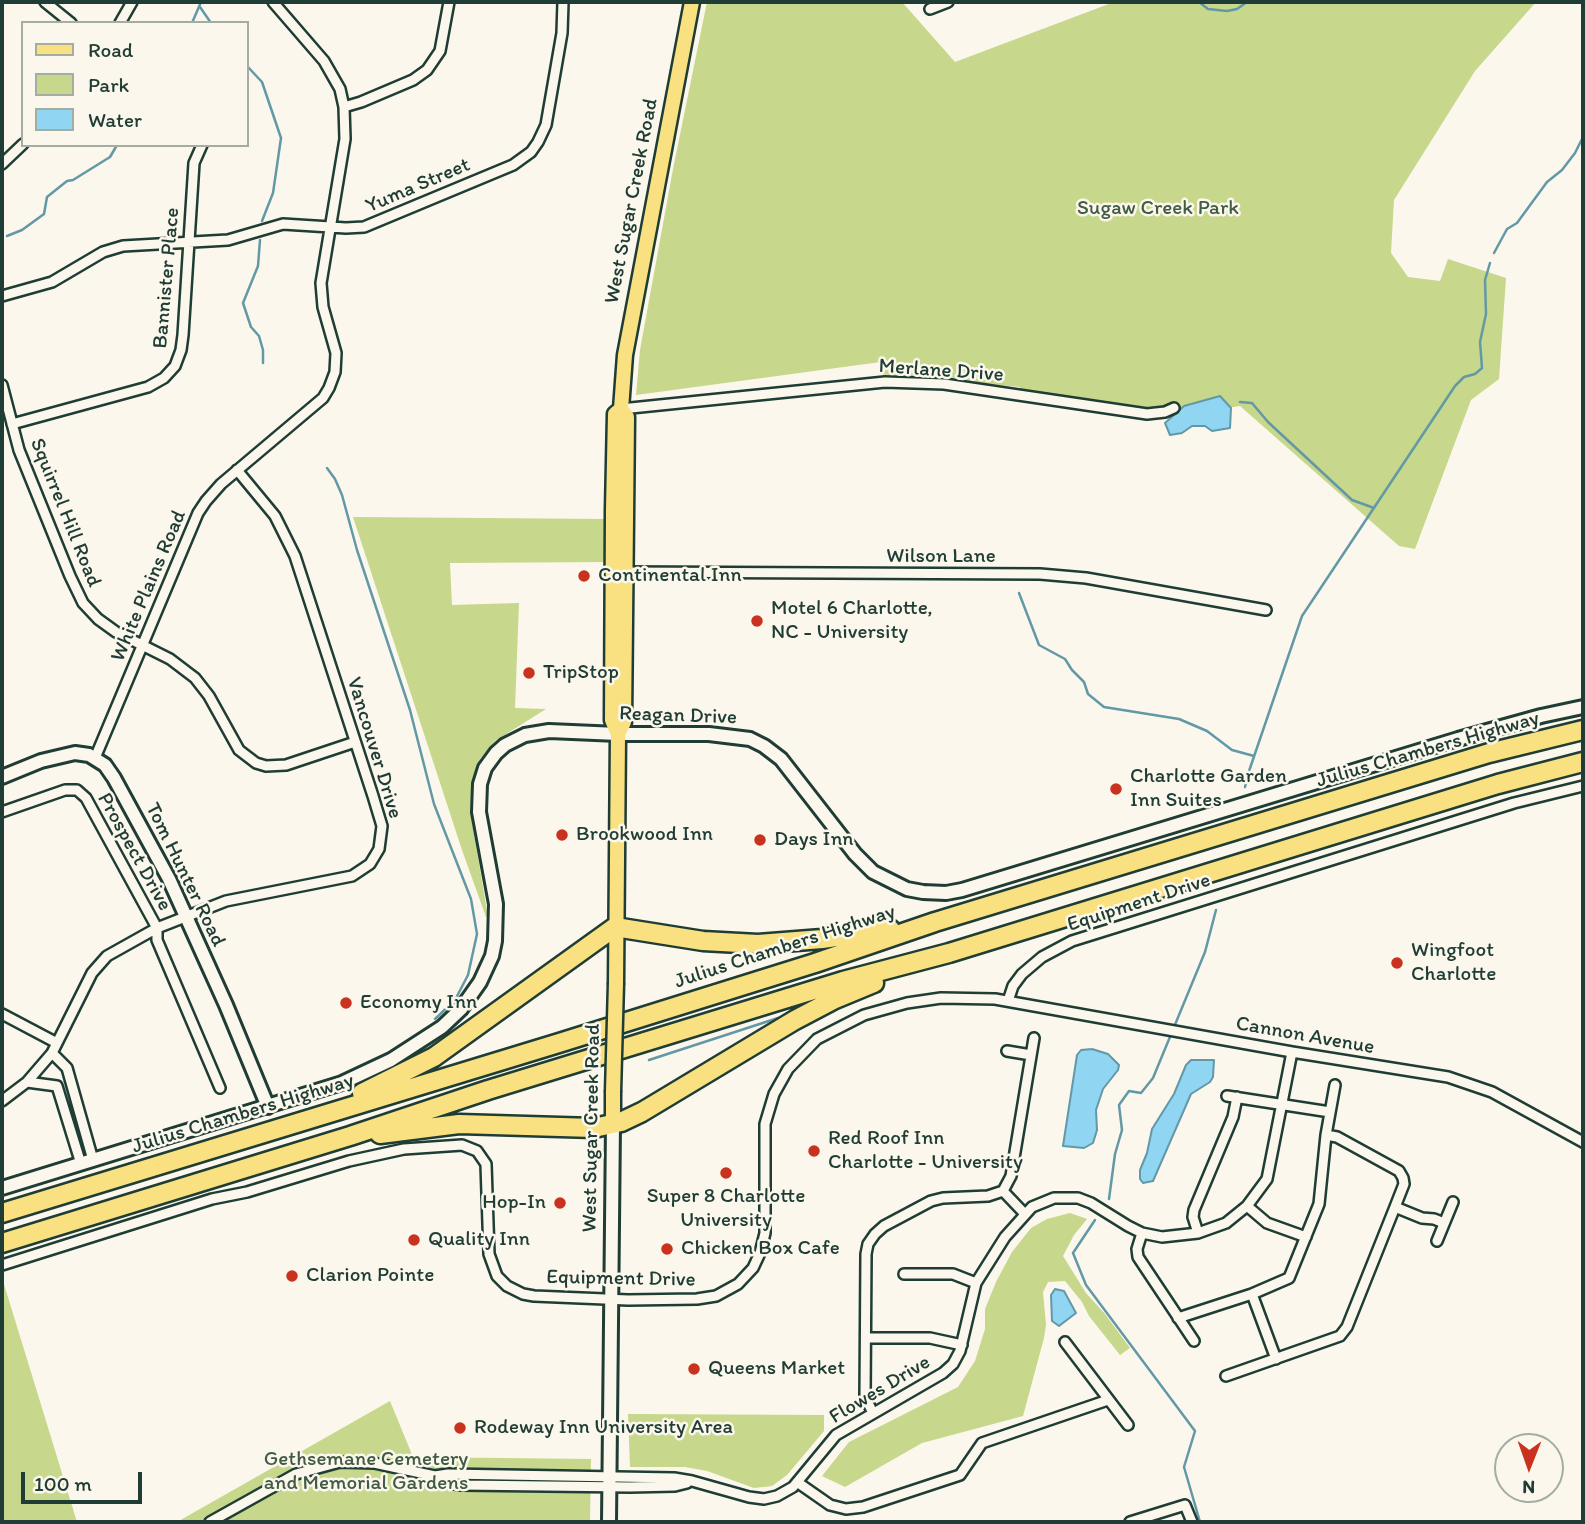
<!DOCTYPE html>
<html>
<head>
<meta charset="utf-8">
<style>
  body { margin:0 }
  #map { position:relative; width:1585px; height:1524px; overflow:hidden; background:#fbf7ec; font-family:Itim,sans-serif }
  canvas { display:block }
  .frame { position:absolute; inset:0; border:4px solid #1f3d34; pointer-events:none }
  .legend { position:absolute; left:21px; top:21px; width:228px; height:126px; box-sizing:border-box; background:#fbf7ec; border:2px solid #a3ada2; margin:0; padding:9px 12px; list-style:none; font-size:21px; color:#1f3d34 }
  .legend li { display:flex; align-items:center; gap:14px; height:35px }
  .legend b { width:35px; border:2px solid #a3ada2 }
  .north { position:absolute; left:1494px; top:1433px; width:70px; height:70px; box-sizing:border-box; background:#fbf7ec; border:2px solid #a3ada2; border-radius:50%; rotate:181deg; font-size:19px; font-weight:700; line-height:28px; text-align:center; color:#1f3d34 }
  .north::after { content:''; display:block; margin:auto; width:24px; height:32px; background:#c8321e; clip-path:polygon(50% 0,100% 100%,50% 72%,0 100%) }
  .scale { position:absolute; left:21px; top:1472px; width:121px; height:32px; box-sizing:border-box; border:4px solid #1f3d34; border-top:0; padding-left:9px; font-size:21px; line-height:24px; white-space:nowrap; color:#1f3d34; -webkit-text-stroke:5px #fbf7ec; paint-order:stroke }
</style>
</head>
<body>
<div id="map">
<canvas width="1585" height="1524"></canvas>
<div class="frame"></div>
<ul class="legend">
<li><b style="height:9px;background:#f9e181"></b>Road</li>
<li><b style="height:19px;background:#c7d78b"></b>Park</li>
<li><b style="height:19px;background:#90d5f2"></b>Water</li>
</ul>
<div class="north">N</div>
<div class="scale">100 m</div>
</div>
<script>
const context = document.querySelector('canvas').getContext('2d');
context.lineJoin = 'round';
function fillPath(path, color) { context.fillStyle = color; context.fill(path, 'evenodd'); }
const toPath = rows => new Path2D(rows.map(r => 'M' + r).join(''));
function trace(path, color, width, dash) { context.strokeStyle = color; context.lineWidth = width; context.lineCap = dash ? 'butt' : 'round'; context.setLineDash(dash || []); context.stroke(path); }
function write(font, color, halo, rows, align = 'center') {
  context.font = font + ' Itim,sans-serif'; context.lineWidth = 5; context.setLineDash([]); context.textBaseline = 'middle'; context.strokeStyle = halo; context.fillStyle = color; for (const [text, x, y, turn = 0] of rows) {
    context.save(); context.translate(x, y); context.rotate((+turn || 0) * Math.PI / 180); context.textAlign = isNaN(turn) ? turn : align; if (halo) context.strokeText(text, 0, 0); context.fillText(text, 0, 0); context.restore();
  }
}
fillPath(toPath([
  [707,2,902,2,955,62,1114,2,1536,2,1475,71,1394,200,1391,253,1408,277,1440,281,1448,259,1506,278,1499,379,1471,400,1415,549,1399,546,1240,406,1161,418,1018,399,1020,387,879,374,888,361,636,395,640,350,673,169],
  [353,517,607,519,608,562,450,563,452,605,519,603,515,708,546,709,495,741,480,759,474,776,470,810,488,917,486,917,462,850],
  [1070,1213,1087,1219,1074,1235,1063,1256,1086,1293,1105,1314,1130,1348,1120,1355,1089,1316,1082,1302,1065,1281,1048,1282,1043,1292,1046,1325,1044,1338,1023,1416,922,1443,845,1487,822,1476,849,1442,958,1387,975,1361,985,1329,985,1309,996,1282,1012,1252,1031,1228,1047,1219],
  [3,1281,77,1522,2,1522],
  [390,1401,413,1457,591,1459,590,1522,177,1522],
  [628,1414,824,1415,824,1431,787,1475,772,1486,754,1488,707,1471,685,1467,630,1467]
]), '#c7d78b');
const water = toPath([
  [1220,396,1231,408,1230,428,1212,431,1205,426,1192,426,1182,433,1170,435,1165,423,1184,406,1220,396],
  [1092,1049,1108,1054,1119,1065,1118,1070,1103,1089,1096,1110,1097,1130,1093,1143,1084,1148,1063,1146,1077,1055,1081,1050,1092,1049],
  [1191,1060,1214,1060,1213,1077,1210,1082,1191,1094,1153,1181,1143,1183,1140,1179,1140,1170,1147,1153,1152,1129,1174,1094,1186,1065,1191,1060],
  [1055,1289,1064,1291,1076,1313,1059,1326,1052,1321,1051,1295,1055,1289]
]);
fillPath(water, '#90d5f2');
trace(water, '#6398a6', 2);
trace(toPath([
  [1199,2,1208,9,1227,11,1237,9,1247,2],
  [200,7,211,23],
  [192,23,201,2],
  [247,66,262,82,281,138,273,193,262,221],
  [7,236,22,230,44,214,47,197,67,181,73,180,110,157,117,145],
  [260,240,258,266,243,303,251,327,259,336,263,350,263,363],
  [1494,253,1507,229,1517,223,1547,182,1562,170,1575,153,1583,137],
  [1240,402,1252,403,1268,422,1352,500,1374,508],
  [327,468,335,479,342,495,357,550,410,710,434,804,471,899,477,934,468,975,455,1000,435,1019],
  [1019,593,1039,645,1065,659,1072,670,1084,682,1088,694,1104,707,1179,719,1207,731,1232,750,1254,756],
  [1245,787,1247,777,1302,616,1455,386,1464,377,1475,374,1482,368,1480,342,1486,314,1485,280,1490,263],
  [649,1060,778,1018],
  [1109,1199,1115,1154,1122,1130,1119,1105,1129,1091,1141,1093,1153,1078,1205,952,1216,910],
  [1095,1220,1073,1253,1086,1285,1195,1431,1184,1467,1200,1522]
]), '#6398a6', 2.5);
const minor = toPath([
  [45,2,71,23],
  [930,9,948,2],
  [120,23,132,2],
  [344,107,361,102,413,80,427,70,440,51,449,2],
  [2,164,23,144],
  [2,296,52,282,103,252,123,246,228,240,283,224,346,228,364,227,513,165,531,152,538,142,546,125,562,33,563,2],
  [2,385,19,450,70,576,83,603,98,619,116,632,170,659,195,678,209,696,239,750,256,763,266,766,286,765,355,742],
  [621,409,885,382,944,384,1147,414,1165,412,1174,408],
  [12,424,148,387,164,378,175,366,181,350,183,335,194,163,202,145],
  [620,572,1040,574,1086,578,1266,610],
  [95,758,198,513,206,501,221,484,323,398,329,388,335,372,336,353,323,307,321,283,345,139,344,107,340,89,324,61,273,2],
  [2,812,65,790,77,790,86,798,157,928,157,940,220,1088],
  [1008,1001,1013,986,1022,974,1042,957,1072,941,1514,803,1583,786],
  [2,1014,57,1043],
  [1007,1051,1031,1055],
  [52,1053,67,1068,93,1160],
  [27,1082,57,1086,81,1164],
  [1227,1096,1330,1112],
  [2,1101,27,1082,52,1053,92,973,107,956,157,928,226,901,352,876,370,864,379,849,382,826,373,796,295,556,275,516,237,470],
  [1003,1191,1024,1213],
  [1247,1206,1267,1223,1306,1237],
  [1395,1207,1422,1218,1434,1219,1444,1223],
  [1142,1233,1137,1249,1138,1257,1194,1341],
  [1198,1233,1193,1217,1194,1210,1233,1117,1237,1097],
  [1437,1241,1453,1202],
  [2,1265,212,1199,247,1192,349,1161,404,1149,462,1145,477,1151,486,1164,489,1254,497,1276,507,1286,523,1294,534,1296,628,1300,697,1299,716,1296,738,1284,753,1268,760,1253,765,1233,765,1124,774,1094,788,1069,817,1039,864,1015,907,1003,941,998,995,999,1292,1052,1448,1077,1492,1092,1583,1142],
  [904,1274,953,1274,976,1283],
  [1252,1294,1276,1359],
  [1178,1318,1252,1294,1289,1278,1319,1204,1326,1135,1335,1085],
  [866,1338,930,1338,962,1345],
  [1065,1342,1128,1425],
  [1226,1376,1340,1336,1347,1327,1395,1207,1404,1184,1403,1178,1399,1171,1337,1137,1326,1135],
  [873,1413,865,1397,866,1254,868,1244,875,1234,884,1226,931,1201,943,1198,988,1196,1003,1191,1011,1176,1034,1038],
  [435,1476,448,1474,674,1478,692,1481,749,1497,764,1499,777,1496,793,1487,836,1435,943,1373,953,1364,960,1351,976,1283,1005,1237,1032,1207,1054,1198,1078,1198,1091,1203,1128,1226,1142,1233,1162,1237,1198,1233,1226,1223,1247,1206,1267,1179,1292,1052],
  [797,1482,830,1505,846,1509,863,1507,960,1475,982,1443,1108,1400],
  [210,1522,296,1474,340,1462,374,1463,435,1476,448,1483,461,1485,630,1487,675,1486,687,1483],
  [1130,1522,1185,1505,1192,1522]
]);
const tertiary = toPath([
  [2,777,41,761,75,753,89,755,105,765,114,778,169,879,226,1005,268,1107],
  [2,1188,342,1083,391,1060,442,1027,461,1009,480,982,492,956,495,941,496,904,479,812,480,784,485,768,496,753,505,745,525,735,549,731,618,734,709,734,750,739,764,746,781,759,855,854,873,872,907,889,923,892,946,893,962,890,1458,739,1541,716,1583,707]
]);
const secondary = toPath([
  [609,1522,613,1124]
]);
const primary = toPath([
  [618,734,624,722,627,417,621,409,625,355,692,2],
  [616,983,618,734,612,720,613,509,615,414,621,409],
  [613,1092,613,1124]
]);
const motorway = toPath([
  [362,1093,434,1057,615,927,703,941,758,944,822,939,890,929],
  [380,1134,459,1124,594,1128,621,1122,642,1112,795,1020,833,1000,874,983],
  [2,1213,559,1043,815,963,935,922,1489,753,1583,730],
  [2,1243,350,1136,488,1090,843,981,949,953,1498,784,1583,762]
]);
trace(minor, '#1f3d34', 14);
trace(tertiary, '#1f3d34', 18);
trace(secondary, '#1f3d34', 18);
trace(primary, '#1f3d34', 19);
trace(motorway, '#1f3d34', 23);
trace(minor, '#fbf7ec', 9);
trace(tertiary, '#fbf7ec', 12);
trace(secondary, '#fbf7ec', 12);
trace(primary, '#f9e181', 14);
trace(motorway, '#f9e181', 18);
const primaryBridge = toPath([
  [613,1092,616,983]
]);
trace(primaryBridge, '#1f3d34', 19, []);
trace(primaryBridge, '#f9e181', 14);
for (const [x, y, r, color] of [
  [584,576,7,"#c8321e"],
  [757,621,7,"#c8321e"],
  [529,673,7,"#c8321e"],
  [1116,789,7,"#c8321e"],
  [562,835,7,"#c8321e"],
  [760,840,7,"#c8321e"],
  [1397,963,7,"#c8321e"],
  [346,1003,7,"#c8321e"],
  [814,1151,7,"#c8321e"],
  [726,1173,7,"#c8321e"],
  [560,1203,7,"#c8321e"],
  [414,1240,7,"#c8321e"],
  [667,1249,7,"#c8321e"],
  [292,1276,7,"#c8321e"],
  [694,1369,7,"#c8321e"],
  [460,1428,7,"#c8321e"]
]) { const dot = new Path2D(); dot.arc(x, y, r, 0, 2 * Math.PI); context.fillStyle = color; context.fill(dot); trace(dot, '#fbf7ec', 2.5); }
write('21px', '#1f3d34', '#fbf7ec', [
  ["Yuma Street",418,186,-23],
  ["West Sugar Creek Road",632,201,-79],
  ["Bannister Place",167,278,-85],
  ["Merlane Drive",941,371,4],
  ["Squirrel Hill Road",65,513,68],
  ["Wilson Lane",941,557],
  ["White Plains Road",149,586,-67],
  ["Reagan Drive",678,716,2],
  ["Vancouver Drive",374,748,73],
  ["Julius Chambers Highway",1428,750,-16],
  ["Prospect Drive",134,852,61],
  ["Tom Hunter Road",185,875,64],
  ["Equipment Drive",1139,903,-18],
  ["Julius Chambers Highway",785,947,-18],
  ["Cannon Avenue",1305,1036,10],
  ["Julius Chambers Highway",243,1114,-17],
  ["West Sugar Creek Road",592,1128,-89],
  ["Equipment Drive",621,1279,1],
  ["Flowes Drive",880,1390,-31]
]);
write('21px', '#415c45', '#fbf7ec', [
  ["Sugaw Creek Park",1158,209],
  ["Gethsemane Cemetery",366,1460],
  ["and Memorial Gardens",366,1484]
]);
write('21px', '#1f3d34', '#fbf7ec', [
  ["Continental Inn",598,576],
  ["Motel 6 Charlotte,",771,609],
  ["NC - University",771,633],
  ["TripStop",543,673],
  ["Charlotte Garden",1130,777],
  ["Inn Suites",1130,801],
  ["Brookwood Inn",576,835],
  ["Days Inn",774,840],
  ["Wingfoot",1411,951],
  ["Charlotte",1411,975],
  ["Economy Inn",360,1003],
  ["Red Roof Inn",828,1139],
  ["Charlotte - University",828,1163],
  ["Super 8 Charlotte",726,1197,"center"],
  ["University",726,1221,"center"],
  ["Hop-In",546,1203,"right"],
  ["Quality Inn",428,1240],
  ["Chicken Box Cafe",681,1249],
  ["Clarion Pointe",306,1276],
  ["Queens Market",708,1369],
  ["Rodeway Inn University Area",474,1428]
], 'left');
</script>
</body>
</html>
